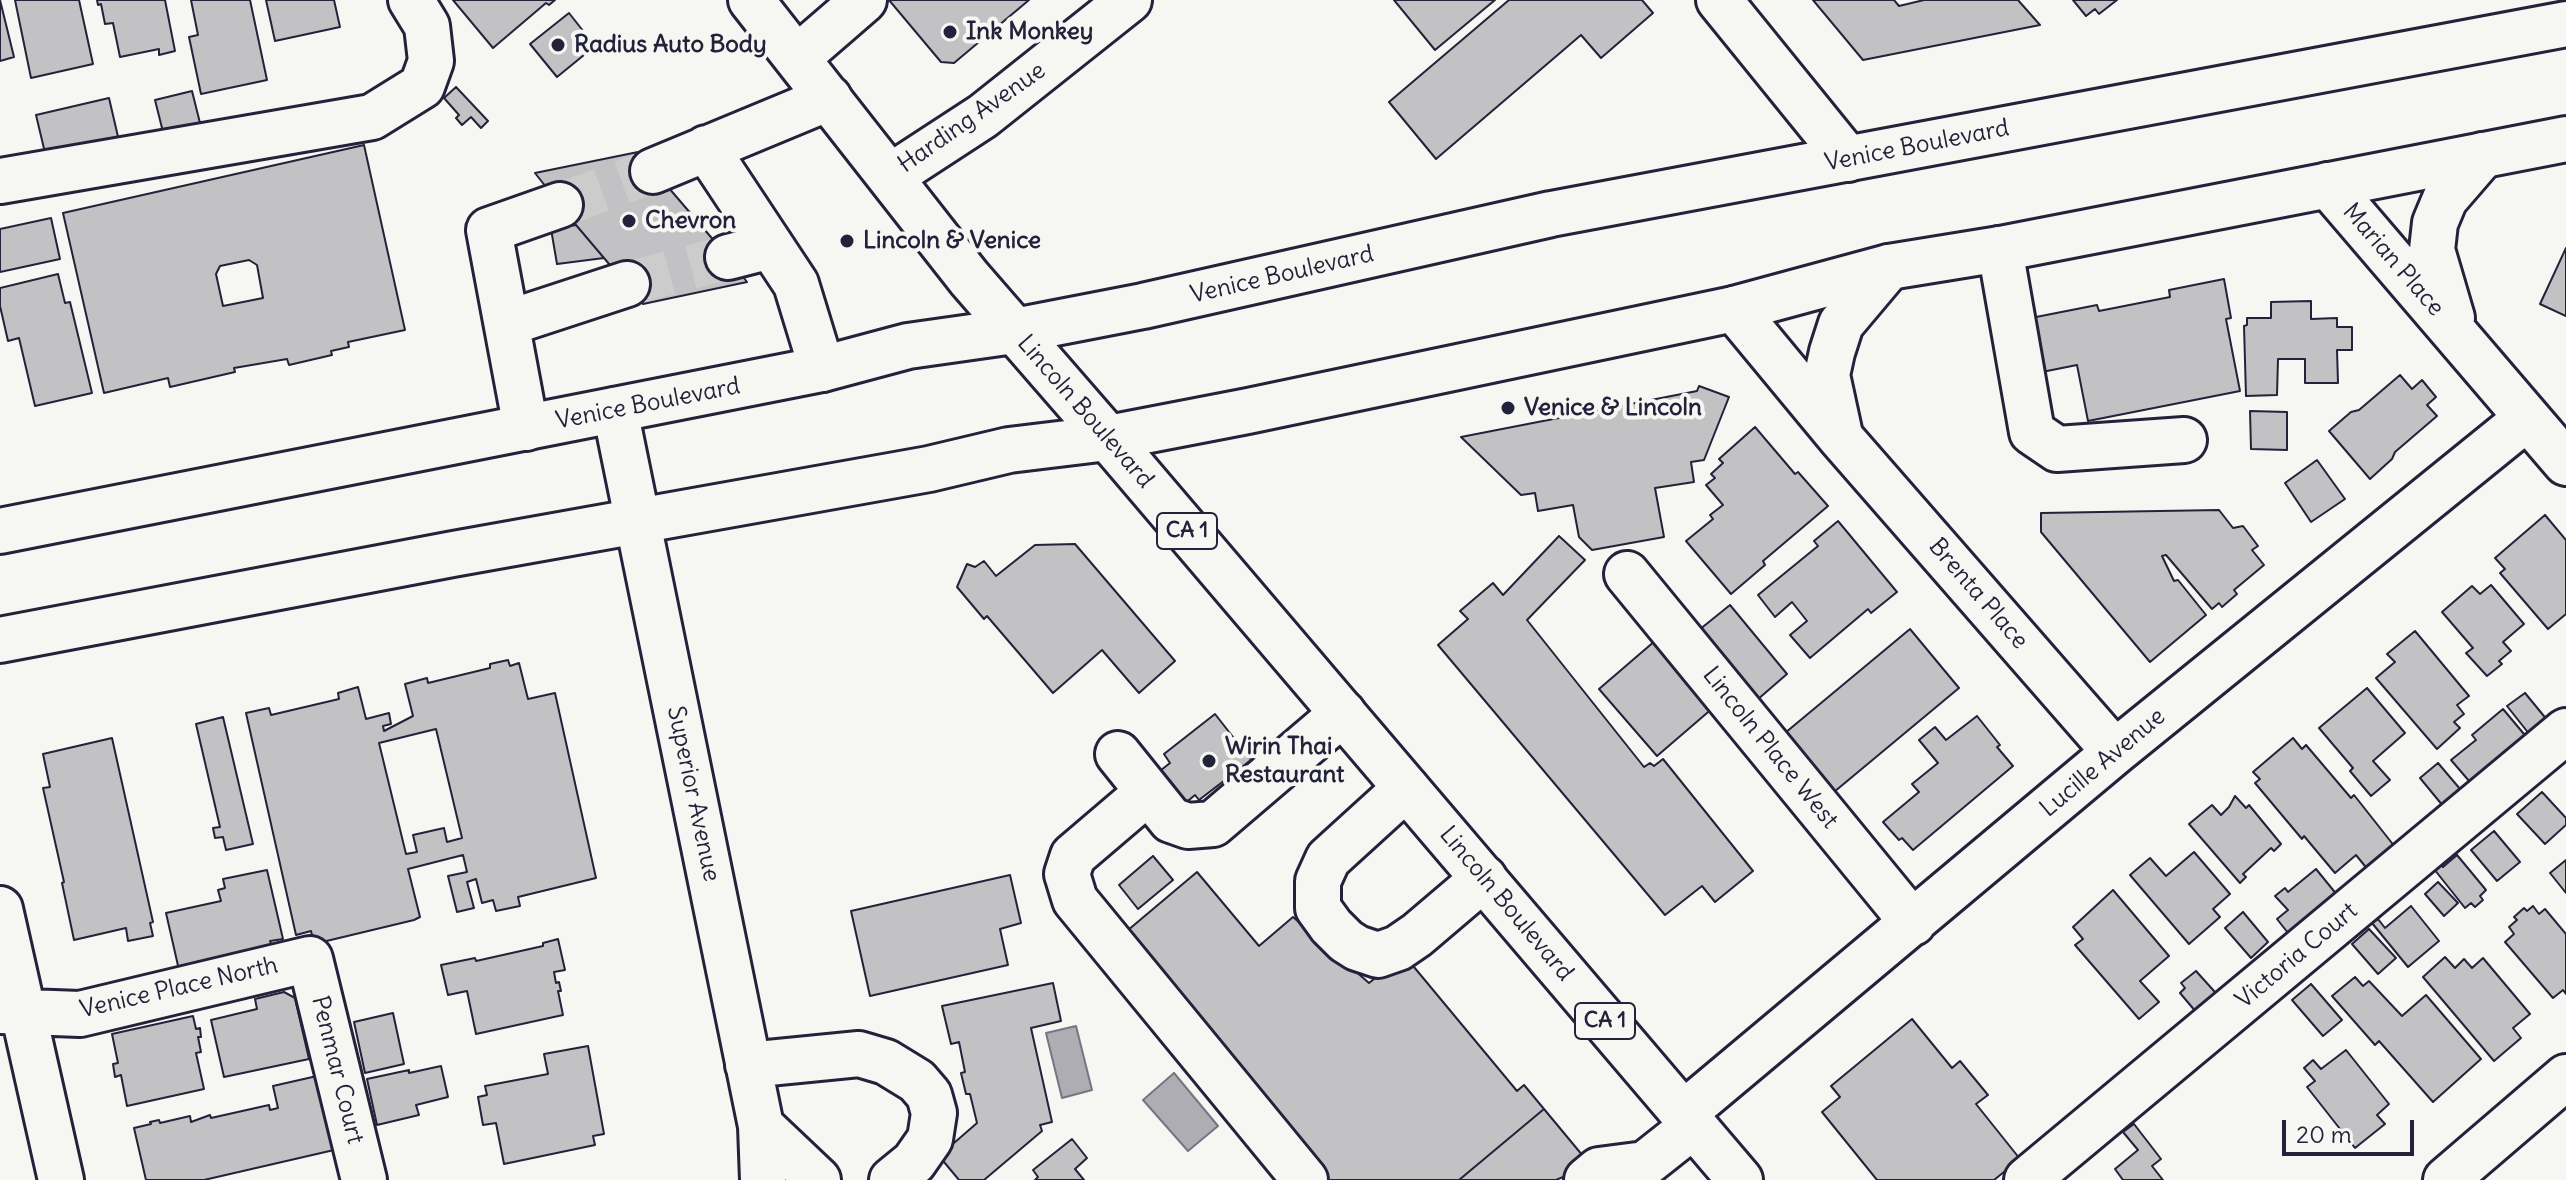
<!DOCTYPE html>
<html>
<head>
<meta charset="utf-8">
<style>
  body { margin:0 }
  #map { position:relative; width:2566px; height:1180px; overflow:hidden; background:#f6f6f2; font-family:Delius,sans-serif }
  canvas { display:block }
  .scale { position:absolute; left:2282px; top:1120px; width:132px; height:36px; box-sizing:border-box; border:4px solid #22223b; border-top:0; padding-left:10px; font-size:24px; line-height:28px; white-space:nowrap; color:#22223b; -webkit-text-stroke:6px #f6f6f2; paint-order:stroke }
</style>
</head>
<body>
<div id="map">
<canvas width="2566" height="1180"></canvas>
<div class="scale">20 m</div>
</div>
<script>
const context = document.querySelector('canvas').getContext('2d');
context.lineJoin = 'round';
function fillPath(path, color) { context.fillStyle = color; context.fill(path, 'evenodd'); }
const toPath = rows => new Path2D(rows.map(r => 'M' + r).join(''));
function trace(path, color, width, dash) { context.strokeStyle = color; context.lineWidth = width; context.lineCap = dash ? 'butt' : 'round'; context.setLineDash(dash || []); context.stroke(path); }
function write(font, color, halo, rows, align = 'center') {
  context.font = font + ' Delius,sans-serif'; context.lineWidth = 8; context.setLineDash([]); context.textBaseline = 'middle'; context.strokeStyle = halo; context.fillStyle = color; for (const [text, x, y, turn = 0] of rows) {
    context.save(); context.translate(x, y); context.rotate((+turn || 0) * Math.PI / 180); context.textAlign = isNaN(turn) ? turn : align; if (halo) context.strokeText(text, 0, 0); context.fillText(text, 0, 0); context.restore();
  }
}
const water = toPath([
  [1076,1026,1092,1090,1062,1098,1046,1033,1076,1026],
  [1174,1073,1218,1126,1188,1151,1143,1100,1174,1073]
]);
fillPath(water, '#adadb3');
trace(water, '#757583', 2);
const building = toPath([
  [0,0,14,57,0,61,0,0],
  [15,0,79,0,93,64,31,78,15,0],
  [97,0,165,0,175,51,159,55,159,49,120,57,113,23,105,24,101,4,98,5,97,0],
  [191,0,250,0,267,80,201,94,189,37,198,35,191,0],
  [266,0,334,0,340,27,275,41,266,0],
  [453,0,555,0,549,5,546,3,493,48,453,0],
  [889,0,1029,0,954,63,941,62,889,0],
  [1394,0,1495,0,1435,50,1394,0],
  [1509,0,1642,0,1653,13,1601,58,1581,35,1436,159,1389,102,1509,0],
  [1813,0,1894,0,1899,6,1924,0,2018,0,2040,25,1863,60,1813,0],
  [2073,0,2117,0,2099,14,2095,9,2086,16,2073,0],
  [569,13,595,46,557,77,530,44,569,13],
  [456,87,488,121,481,128,471,117,462,125,456,118,459,115,444,98,456,87],
  [192,91,201,127,164,136,155,100,192,91],
  [109,98,119,141,46,157,36,115,109,98],
  [364,145,405,330,348,342,349,347,331,351,332,355,289,365,287,359,234,368,235,372,170,387,168,378,104,393,63,213,364,145],
  [249,260,257,265,263,298,223,306,216,274,220,266,249,260],
  [638,152,728,257,747,282,643,304,576,225,535,173,638,152],
  [51,218,60,259,0,272,0,229,51,218],
  [576,225,604,258,557,264,551,229,576,225],
  [2566,248,2566,316,2540,304,2566,248],
  [58,274,65,303,70,302,92,393,35,406,19,338,8,341,0,306,0,288,58,274],
  [2224,279,2231,318,2226,319,2240,391,2088,421,2077,365,2042,372,2031,318,2097,305,2099,311,2170,297,2169,290,2224,279],
  [2311,301,2311,319,2337,318,2337,327,2352,327,2352,350,2337,350,2338,383,2305,383,2305,359,2278,359,2277,395,2246,396,2244,326,2247,325,2247,318,2271,318,2271,302,2311,301],
  [2400,375,2412,389,2422,380,2436,397,2427,405,2437,416,2395,452,2392,459,2370,479,2329,431,2351,412,2359,410,2400,375],
  [1699,386,1729,397,1704,460,1691,462,1694,482,1655,488,1664,537,1592,550,1579,537,1573,505,1538,511,1535,493,1521,495,1461,437,1697,391,1699,386],
  [2250,411,2287,412,2287,450,2251,449,2250,411],
  [1755,427,1795,474,1798,472,1828,506,1763,561,1765,565,1731,594,1686,541,1713,519,1710,515,1723,505,1706,485,1715,478,1711,474,1723,463,1719,459,1755,427],
  [2317,460,2345,499,2311,522,2285,483,2317,460],
  [2219,510,2233,528,2243,526,2258,546,2252,550,2264,565,2234,590,2237,594,2222,607,2219,603,2212,609,2166,555,2162,556,2174,581,2178,580,2206,615,2150,662,2041,532,2041,513,2219,510],
  [2545,515,2566,540,2566,614,2548,629,2500,573,2505,569,2495,558,2545,515],
  [1838,521,1897,592,1871,613,1868,609,1810,658,1790,635,1807,621,1792,602,1775,617,1758,595,1818,546,1814,541,1838,521],
  [1559,536,1585,560,1527,620,1644,767,1650,763,1654,766,1663,759,1753,871,1715,902,1702,886,1665,915,1438,645,1468,619,1460,611,1493,583,1503,595,1559,536],
  [1075,544,1175,661,1139,693,1102,650,1053,693,987,616,984,619,957,587,967,564,975,567,984,561,996,576,1035,545,1075,544],
  [2491,585,2524,624,2503,642,2511,651,2499,661,2502,664,2487,676,2466,653,2473,648,2442,612,2472,586,2480,594,2491,585],
  [1730,605,1787,674,1757,700,1699,630,1730,605],
  [1910,629,1959,688,1834,792,1785,733,1910,629],
  [2415,631,2469,696,2457,705,2464,714,2454,722,2460,728,2437,749,2376,678,2395,662,2387,654,2415,631],
  [1656,640,1714,707,1657,756,1599,689,1656,640],
  [508,660,510,666,519,663,528,699,555,693,596,878,518,897,520,906,496,911,493,900,482,903,476,879,467,882,474,908,457,912,448,876,467,872,463,855,408,869,420,917,414,920,314,944,311,931,296,935,246,713,269,708,271,715,339,699,338,693,358,687,366,719,389,713,391,724,383,726,384,731,413,716,405,684,427,678,428,683,490,668,490,664,508,660],
  [436,729,462,838,447,842,444,828,413,835,417,852,406,854,379,743,436,729],
  [2367,688,2405,733,2373,761,2390,780,2371,796,2350,771,2353,768,2319,728,2367,688],
  [2525,693,2548,721,2530,735,2507,706,2525,693],
  [2503,709,2529,740,2476,789,2451,760,2476,740,2472,735,2503,709],
  [1215,714,1251,760,1199,800,1195,795,1177,810,1151,778,1170,763,1164,754,1215,714],
  [1977,716,2000,745,1997,747,2013,766,1913,850,1902,838,1899,840,1883,822,1919,792,1912,784,1938,763,1919,740,1935,727,1946,740,1977,716],
  [223,717,253,844,226,850,223,837,215,838,213,828,220,827,196,724,223,717],
  [112,738,153,922,150,923,153,936,128,941,126,928,74,940,62,883,64,882,43,788,50,787,43,754,112,738],
  [2293,738,2302,749,2306,745,2351,798,2354,795,2399,852,2373,876,2356,855,2335,873,2304,836,2302,839,2255,783,2260,779,2253,772,2293,738],
  [2438,763,2466,796,2448,812,2420,778,2438,763],
  [2542,792,2566,818,2566,825,2545,844,2517,814,2542,792],
  [2235,796,2246,808,2249,805,2281,844,2274,851,2271,848,2243,874,2246,877,2240,883,2189,824,2212,805,2221,815,2229,807,2235,796],
  [2494,831,2520,862,2497,881,2471,850,2494,831],
  [2194,852,2230,894,2213,909,2220,917,2189,944,2130,875,2150,858,2166,876,2194,852],
  [2457,855,2486,890,2480,896,2483,900,2475,907,2471,903,2465,908,2434,869,2441,863,2443,867,2457,855],
  [1153,856,1173,880,1138,909,1119,885,1153,856],
  [2566,860,2566,893,2550,873,2566,860],
  [2316,869,2342,901,2292,938,2277,919,2288,910,2275,896,2285,888,2288,892,2316,869],
  [267,870,283,939,270,941,273,948,179,970,166,913,221,901,218,890,225,888,223,879,267,870],
  [1197,872,1259,946,1293,917,1369,983,1404,955,1517,1091,1524,1085,1544,1109,1459,1180,1320,1180,1121,936,1197,872],
  [1010,875,1021,923,1000,929,1008,965,870,996,851,911,1010,875],
  [2438,882,2458,903,2444,916,2425,894,2438,882],
  [2113,890,2169,956,2140,981,2159,1002,2139,1019,2075,945,2083,939,2073,927,2113,890],
  [2411,906,2439,941,2408,967,2372,923,2378,919,2385,928,2411,906],
  [2533,906,2539,914,2545,909,2566,934,2566,994,2563,990,2553,998,2505,942,2514,934,2509,927,2517,920,2514,917,2524,908,2527,911,2533,906],
  [2243,912,2268,942,2251,958,2225,928,2243,912],
  [2369,929,2396,958,2378,974,2352,944,2369,929],
  [558,939,565,970,554,972,556,983,559,982,561,991,558,991,563,1015,476,1034,467,991,448,995,441,965,475,958,476,961,543,946,543,943,558,939],
  [2445,957,2455,968,2464,959,2472,968,2483,958,2530,1014,2513,1028,2521,1038,2494,1061,2423,977,2445,957],
  [2196,971,2223,1001,2202,1019,2180,993,2185,988,2181,983,2196,971],
  [2355,977,2363,986,2369,981,2402,1016,2426,995,2481,1059,2433,1102,2379,1041,2375,1045,2332,996,2355,977],
  [1053,983,1061,1021,1031,1028,1052,1122,1040,1125,1042,1131,984,1180,959,1180,939,1156,977,1123,970,1094,966,1094,961,1073,965,1072,959,1042,951,1044,942,1006,1053,983],
  [2311,984,2342,1020,2323,1036,2292,1000,2311,984],
  [284,992,295,998,309,1059,224,1077,211,1020,257,1009,255,999,284,992],
  [393,1013,404,1064,365,1073,354,1022,393,1013],
  [193,1016,196,1029,200,1028,201,1037,198,1037,201,1052,196,1053,204,1089,127,1106,121,1075,115,1077,113,1064,118,1063,112,1034,193,1016],
  [1912,1019,1952,1068,1960,1061,1988,1095,1976,1104,2020,1159,1994,1180,1877,1180,1822,1112,1840,1097,1831,1086,1912,1019],
  [588,1046,604,1134,593,1136,595,1145,504,1164,496,1123,483,1125,478,1097,487,1095,485,1086,548,1074,544,1054,588,1046],
  [2346,1050,2389,1104,2377,1115,2385,1124,2355,1148,2307,1087,2315,1081,2304,1068,2313,1060,2321,1069,2346,1050],
  [441,1066,448,1097,416,1105,419,1115,377,1125,367,1079,409,1070,409,1073,441,1066],
  [317,1076,334,1150,204,1180,146,1180,134,1128,151,1124,150,1122,159,1120,160,1123,190,1116,191,1122,210,1115,211,1118,269,1105,270,1110,278,1108,273,1086,317,1076],
  [1544,1109,1583,1156,1570,1174,1556,1180,1459,1180,1544,1109],
  [2134,1124,2161,1159,2152,1166,2163,1180,2123,1180,2115,1169,2138,1150,2123,1132,2134,1124],
  [1072,1139,1087,1158,1075,1169,1084,1180,1035,1180,1038,1177,1033,1170,1072,1139]
]);
fillPath(building, '#c2c2c4');
trace(building, '#22223b', 2);
trace(toPath([
  [560,205,653,171],
  [627,284,728,257]
]), '#cccccd', 44, [44, 22]);
const minor = toPath([
  [1719,0,1848,159],
  [797,58,864,0],
  [706,148,796,284,822,369],
  [653,171,829,98],
  [891,176,983,116,1129,0],
  [0,181,372,117,422,86,431,61,427,26,411,0],
  [2328,185,2566,463],
  [2000,249,2032,432,2057,449,2184,440],
  [728,257,771,246],
  [1734,309,1840,437,2115,752],
  [2452,318,2432,250,2435,223,2445,199,2483,155],
  [508,323,627,284],
  [615,410,761,1126,763,1180],
  [526,428,489,230,560,205],
  [1840,435,1827,375,1832,352,1841,324,1889,267],
  [1627,574,1913,923],
  [1118,754,1171,820,1188,826,1213,824,1343,713],
  [1406,788,1328,859,1318,881,1318,908,1331,926,1346,941,1357,948,1378,955,1398,948,1417,935,1484,878],
  [1148,792,1073,856,1067,874,1075,900,1305,1180],
  [0,909,61,1180],
  [0,1011,80,1014,310,959,364,1180],
  [748,1065,859,1054,886,1062,917,1081,929,1095,934,1113,930,1139,914,1162,892,1180],
  [1683,1114,2115,752,2527,418],
  [761,1126,818,1180],
  [1587,1180,1599,1170,1645,1164,1693,1126],
  [2027,1180,2566,731],
  [2446,1180,2566,1077]
]);
const major = toPath([
  [0,531,822,369,908,346,1014,331,1143,306,1551,214,2566,24],
  [0,640,453,554,929,469,1009,450,1108,438,1248,411,1734,309,1889,267,2000,249,2566,139]
]);
const highway = toPath([
  [751,0,969,278,1108,438,1740,1180]
]);
trace(minor, '#22223b', 50);
trace(major, '#22223b', 50);
trace(highway, '#22223b', 50);
trace(minor, '#f6f6f2', 44);
trace(major, '#f6f6f2', 44);
trace(highway, '#f6f6f2', 44);
for (const [x, y, r, color] of [
  [950,32,8,"#22223b"],
  [558,45,8,"#22223b"],
  [629,221,8,"#22223b"],
  [847,241,8,"#22223b"],
  [1508,408,8,"#22223b"],
  [1209,761,8,"#22223b"]
]) { const dot = new Path2D(); dot.arc(x, y, r, 0, 2 * Math.PI); context.fillStyle = color; context.fill(dot); trace(dot, '#f6f6f2', 3); }
for (const [x, y, w] of [
  [1187,531,60],
  [1605,1021,60]
]) { const box = new Path2D(); box.roundRect(x - w / 2, y - 18, w, 36, 6); context.fillStyle = '#f6f6f2'; context.fill(box); trace(box, '#22223b', 2); }
write('bold 22px', '#22223b', null, [
  ["CA 1",1187,531],
  ["CA 1",1605,1021]
]);
write('bold 24px', '#22223b', '#f6f6f2', [
  ["Ink Monkey",966,32],
  ["Radius Auto Body",574,45],
  ["Chevron",645,221],
  ["Lincoln & Venice",863,241],
  ["Venice & Lincoln",1524,408],
  ["Wirin Thai",1225,747],
  ["Restaurant",1225,775]
], 'left');
write('24px', '#22223b', '#f6f6f2', [
  ["Harding Avenue",972,118,-35],
  ["Venice Boulevard",1917,146,-11],
  ["Marian Place",2393,260,49],
  ["Venice Boulevard",1282,275,-13],
  ["Venice Boulevard",648,404,-11],
  ["Lincoln Boulevard",1085,412,49],
  ["Brenta Place",1978,594,49],
  ["Lincoln Place West",1770,748,51],
  ["Lucille Avenue",2103,763,-40],
  ["Superior Avenue",693,794,78],
  ["Lincoln Boulevard",1506,904,50],
  ["Victoria Court",2297,956,-40],
  ["Venice Place North",179,988,-13],
  ["Penmar Court",337,1070,76]
]);
</script>
</body>
</html>
